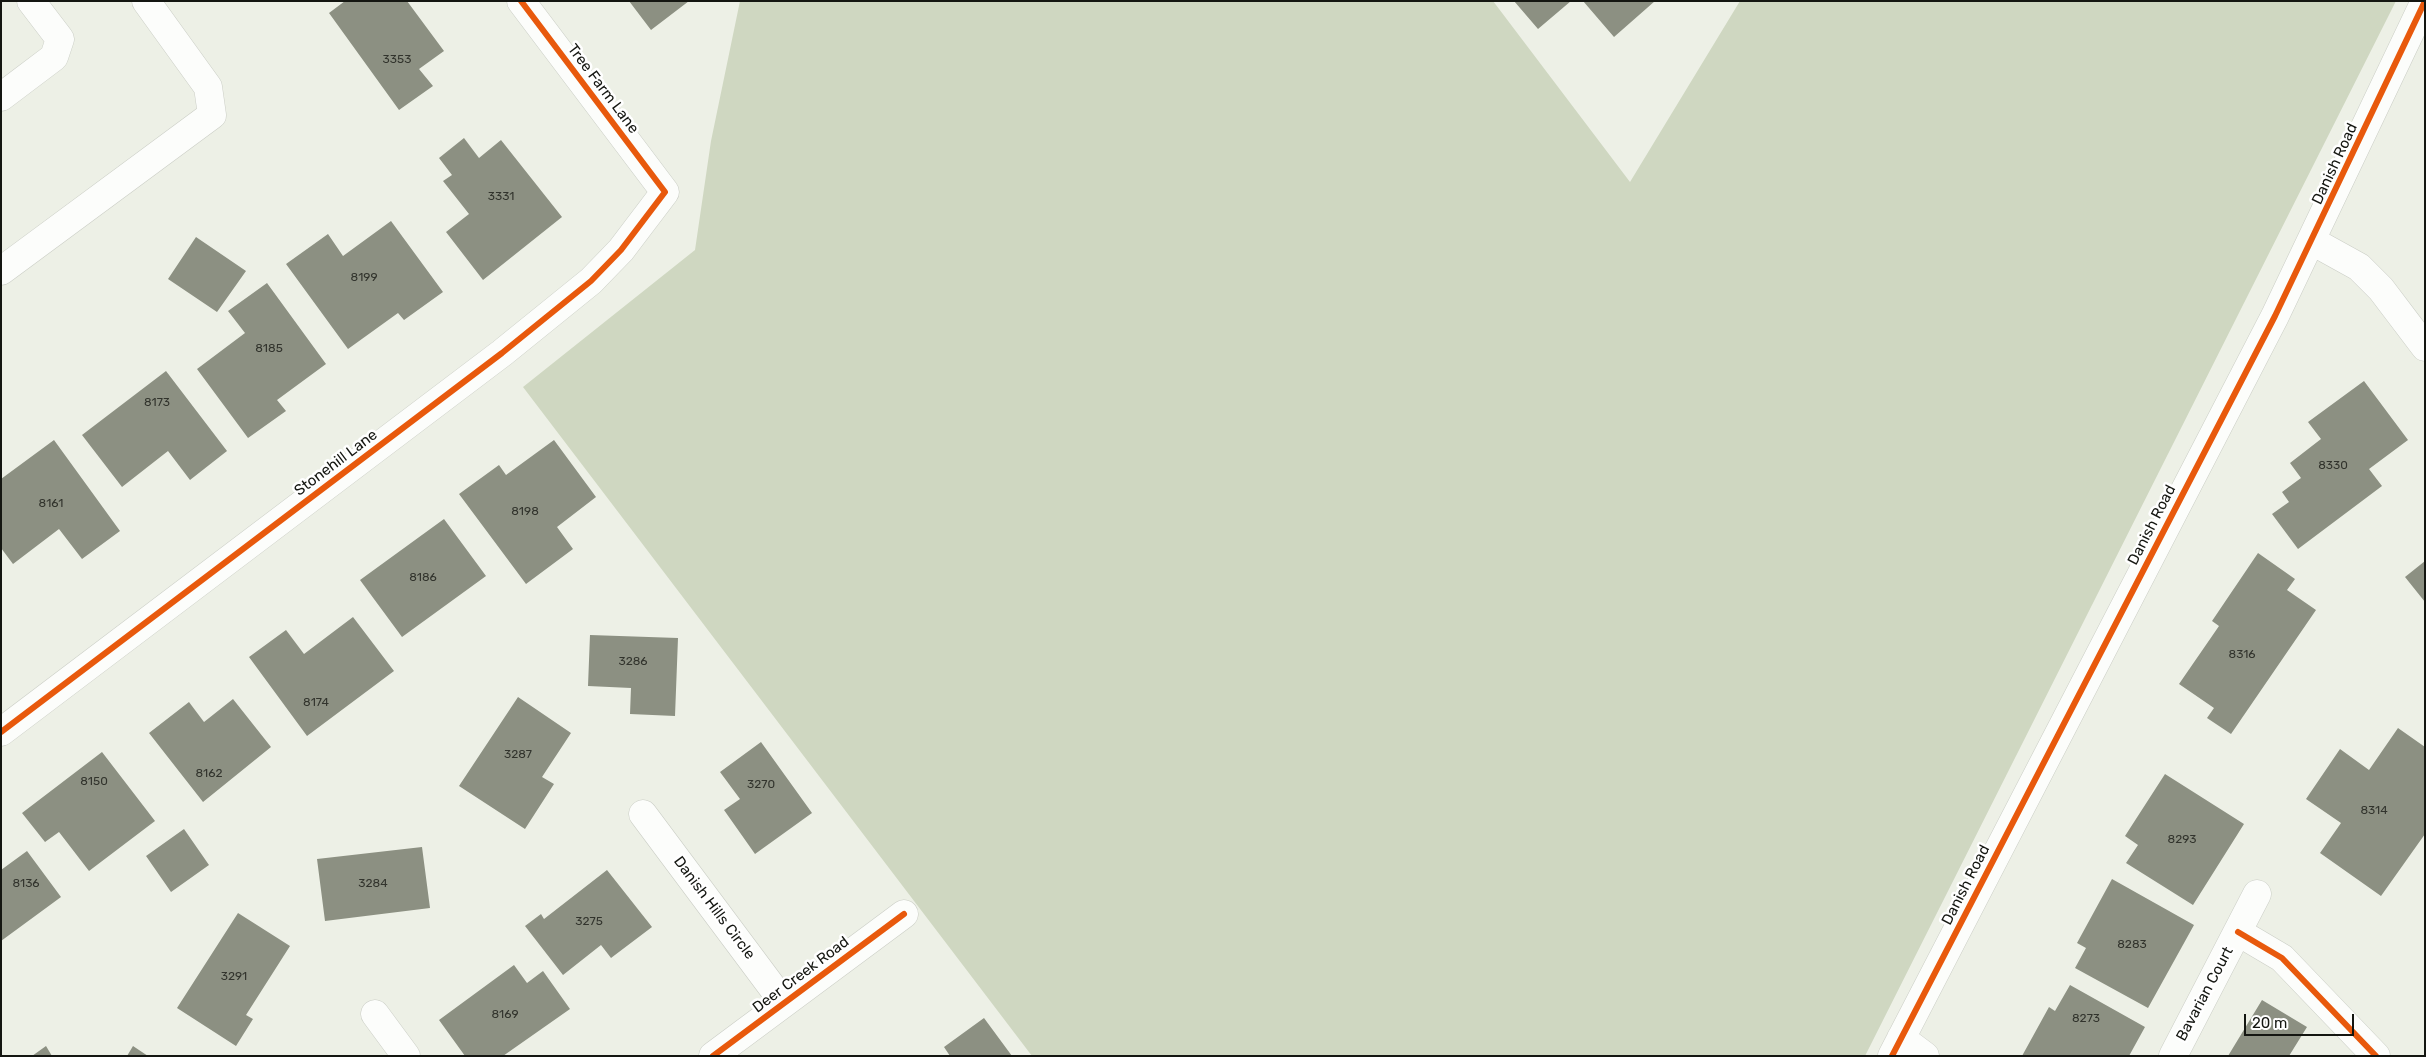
<!DOCTYPE html>
<html>
<head>
<meta charset="utf-8">
<style>
  body { margin:0 }
  #map { position:relative; width:2426px; height:1057px; overflow:hidden; background:#edf0e6; font-family:Rubik,sans-serif }
  canvas { display:block }
  .frame { position:absolute; inset:0; border:2px solid #141611; pointer-events:none }
  .scale { position:absolute; left:2244px; top:1014px; width:110px; height:22px; box-sizing:border-box; border:2px solid #141611; border-top:0; padding-left:6px; font-size:15px; line-height:18px; white-space:nowrap; color:#141611; -webkit-text-stroke:4px #fff; paint-order:stroke }
</style>
</head>
<body>
<div id="map">
<canvas width="2426" height="1057"></canvas>
<div class="frame"></div>
<div class="scale">20 m</div>
</div>
<script>
const context = document.querySelector('canvas').getContext('2d');
context.lineJoin = 'round';
function fillPath(path, color) { context.fillStyle = color; context.fill(path, 'evenodd'); }
const toPath = rows => new Path2D(rows.map(r => 'M' + r).join(''));
function trace(path, color, width, dash) { context.strokeStyle = color; context.lineWidth = width; context.lineCap = dash ? 'butt' : 'round'; context.setLineDash(dash || []); context.stroke(path); }
function write(font, color, halo, rows, align = 'center') {
  context.font = font + ' Rubik,sans-serif'; context.lineWidth = 5; context.setLineDash([]); context.textBaseline = 'middle'; context.strokeStyle = halo; context.fillStyle = color; for (const [text, x, y, turn = 0] of rows) {
    context.save(); context.translate(x, y); context.rotate((+turn || 0) * Math.PI / 180); context.textAlign = isNaN(turn) ? turn : align; if (halo) context.strokeText(text, 0, 0); context.fillText(text, 0, 0); context.restore();
  }
}
fillPath(toPath([
  [740,1,1493,1,1630,182,1740,1,2396,1,1865,1056,1032,1056,523,387,695,250,711,141]
]), '#cfd7c1');
fillPath(toPath([
  [345,1,407,1,444,51,419,69,433,86,399,110,329,13],
  [629,1,689,1,651,30],
  [1514,1,1571,1,1538,29],
  [1583,1,1655,1,1614,37],
  [464,138,479,158,501,140,562,217,483,280,446,232,469,214,443,181,452,175,439,158],
  [391,221,443,292,404,320,398,313,348,349,286,264,328,234,343,256],
  [196,237,246,271,217,312,168,279],
  [267,283,326,364,277,400,286,411,248,438,197,369,245,333,228,311],
  [166,371,227,451,190,480,168,451,122,487,82,435],
  [2364,381,2408,440,2369,469,2382,486,2298,549,2272,514,2289,502,2282,492,2301,478,2290,463,2321,439,2308,422],
  [54,440,120,531,82,559,59,529,13,564,1,548,1,479],
  [554,440,596,497,557,527,573,549,526,584,459,494,499,465,506,475],
  [444,519,486,576,402,637,360,580],
  [2258,553,2295,579,2287,590,2316,610,2231,734,2207,718,2214,708,2179,684,2219,626,2212,621],
  [2425,561,2425,602,2405,577],
  [353,617,394,671,307,736,249,657,286,630,304,654],
  [590,635,678,638,675,716,630,714,631,688,588,686],
  [518,697,571,733,542,777,554,784,525,829,459,786],
  [233,699,271,747,203,802,149,733,189,702,204,722],
  [2398,728,2425,747,2425,834,2381,896,2320,853,2341,823,2306,799,2340,749,2369,770],
  [761,742,812,813,755,854,724,810,740,799,720,772],
  [102,752,155,821,89,871,59,832,45,842,22,813],
  [2165,774,2244,824,2193,905,2126,863,2138,845,2125,836],
  [184,829,209,865,171,892,146,856],
  [422,847,430,908,325,921,317,859],
  [27,851,61,897,1,941,1,870],
  [607,870,652,927,611,958,601,945,563,975,525,926,541,914,544,919],
  [2112,879,2194,925,2148,1008,2075,968,2086,948,2077,943],
  [238,913,290,946,246,1015,253,1019,236,1046,177,1008],
  [514,965,527,983,543,971,570,1009,503,1056,465,1056,439,1020],
  [2070,985,2145,1027,2129,1056,2022,1056,2049,1007,2055,1011],
  [2262,1000,2307,1027,2289,1056,2228,1056],
  [984,1018,1012,1056,950,1056,944,1047],
  [46,1046,52,1056,32,1056],
  [133,1046,148,1056,127,1056]
]), '#8c9082');
const minor = toPath([
  [1,97,54,57,60,39,31,1],
  [2312,241,2359,267,2381,289,2425,347],
  [1,271,212,115,208,87,146,1],
  [1,732,502,353,591,281,621,250,665,192,521,1],
  [643,814,784,1003],
  [2238,932,2282,958,2376,1056],
  [375,1014,406,1056],
  [1901,1038,1925,1056],
  [713,1056,904,914],
  [1892,1056,2275,316,2425,1],
  [2173,1056,2257,894]
]);
trace(minor, '#cacdc5', 29);
trace(minor, '#fcfdfb', 28);
trace(toPath([
  [1,732,502,353,591,281,621,250,665,192,521,1],
  [2238,932,2282,958,2376,1056],
  [713,1056,904,914],
  [1892,1056,2275,316,2425,1]
]), '#e8590c', 6);
write('12px', '#32342d', null, [
  ["3353",397,60],
  ["3331",501,197],
  ["8199",364,278],
  ["8185",269,349],
  ["8173",157,403],
  ["8330",2333,466],
  ["8161",51,504],
  ["8198",525,512],
  ["8186",423,578],
  ["8316",2242,655],
  ["3286",633,662],
  ["8174",316,703],
  ["3287",518,755],
  ["8162",209,774],
  ["8150",94,782],
  ["3270",761,785],
  ["8314",2374,811],
  ["8293",2182,840],
  ["8136",26,884],
  ["3284",373,884],
  ["3275",589,922],
  ["8283",2132,945],
  ["3291",234,977],
  ["8169",505,1015],
  ["8273",2086,1019]
]);
write('15px', '#141611', '#fff', [
  ["Tree Farm Lane",603,89,53],
  ["Danish Road",2335,164,-65],
  ["Stonehill Lane",336,463,-37],
  ["Danish Road",2152,525,-63],
  ["Danish Road",1966,885,-63],
  ["Danish Hills Circle",714,908,53],
  ["Deer Creek Road",801,975,-37],
  ["Bavarian Court",2205,994,-62]
]);
</script>
</body>
</html>
